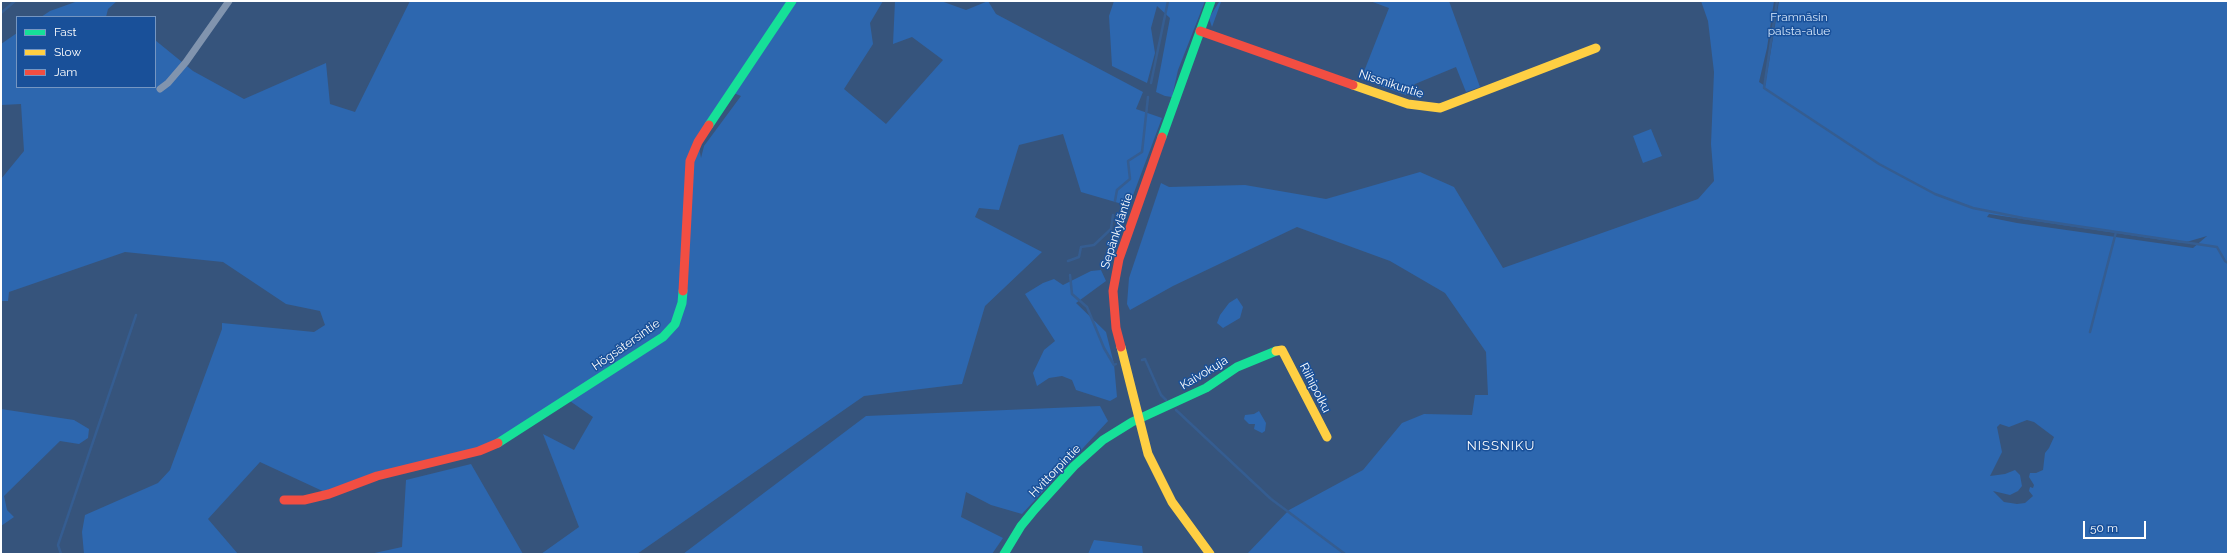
<!DOCTYPE html>
<html>
<head>
<meta charset="utf-8">
<style>
  body { margin:0 }
  #map { position:relative; width:2229px; height:555px; overflow:hidden; background:#36547c; font-family:Raleway,sans-serif }
  canvas { display:block }
  .frame { position:absolute; inset:0; border:2px solid #fff; pointer-events:none }
  .legend { position:absolute; left:16px; top:16px; width:140px; height:72px; box-sizing:border-box; background:#195099; border:1px solid #7596c2; margin:0; padding:5px 7px; list-style:none; font-size:12px; color:#fff }
  .legend li { display:flex; align-items:center; gap:8px; height:20px }
  .legend b { width:20px; border:1px solid #7596c2 }
  .scale { position:absolute; left:2083px; top:521px; width:63px; height:18px; box-sizing:border-box; border:2px solid #fff; border-top:0; padding-left:5px; font-size:12px; line-height:14px; white-space:nowrap; color:#fff; -webkit-text-stroke:3px #195099; paint-order:stroke }
</style>
</head>
<body>
<div id="map">
<canvas width="2229" height="555"></canvas>
<div class="frame"></div>
<ul class="legend">
<li><b style="height:5px;background:#16e098"></b>Fast</li>
<li><b style="height:5px;background:#ffcf43"></b>Slow</li>
<li><b style="height:5px;background:#f24e42"></b>Jam</li>
</ul>
<div class="scale">50 m</div>
</div>
<script>
const context = document.querySelector('canvas').getContext('2d');
context.lineJoin = 'round';
function fillPath(path, color) { context.fillStyle = color; context.fill(path, 'evenodd'); }
const toPath = rows => new Path2D(rows.map(r => 'M' + r).join(''));
function trace(path, color, width, dash) { context.strokeStyle = color; context.lineWidth = width; context.lineCap = dash ? 'butt' : 'round'; context.setLineDash(dash || []); context.stroke(path); }
function write(font, color, halo, rows, align = 'center') {
  context.font = font + ' Raleway,sans-serif'; context.lineWidth = 3; context.setLineDash([]); context.textBaseline = 'middle'; context.strokeStyle = halo; context.fillStyle = color; for (const [text, x, y, turn = 0] of rows) {
    context.save(); context.translate(x, y); context.rotate((+turn || 0) * Math.PI / 180); context.textAlign = isNaN(turn) ? turn : align; if (halo) context.strokeText(text, 0, 0); context.fillText(text, 0, 0); context.restore();
  }
}
fillPath(toPath([
  [78,1,117,1,108,9,106,17,41,17,50,11],
  [410,1,883,1,870,23,873,44,844,89,886,124,943,60,912,37,893,44,895,1,941,1,966,10,988,1,996,14,1143,92,1136,109,1162,118,1129,206,1081,192,1063,134,1019,145,999,210,979,208,975,217,1042,252,985,306,962,384,864,396,637,554,541,554,579,527,543,434,574,450,593,417,567,399,501,441,329,494,260,462,208,519,238,554,84,554,82,532,85,515,158,483,170,470,222,329,222,323,314,332,325,325,320,311,286,304,223,262,125,252,9,292,8,301,1,301,1,179,24,151,21,104,1,105,1,44,17,33,17,87,155,87,155,40,193,71,244,99,326,63,330,104,355,112],
  [731,92,741,96,704,146,701,158,698,142],
  [1114,1,1205,1,1178,70,1172,97,1165,96,1156,92,1170,18,1157,6,1151,28,1155,53,1147,83,1112,66,1109,16],
  [1370,1,1449,1,1480,87,1466,92,1456,67,1415,84,1406,95,1361,79,1389,8],
  [1701,1,1774,1,1767,48,1759,82,1765,86,1779,1,2228,1,2228,554,1247,554,1289,510,1363,470,1402,423,1424,414,1472,415,1475,395,1488,395,1486,352,1445,293,1390,261,1297,227,1173,286,1130,310,1127,304,1129,278,1161,183,1169,187,1245,185,1326,199,1420,172,1454,187,1503,268,1698,199,1714,181,1711,144,1714,72,1708,21],
  [1989,214,2183,243,2207,236,2193,248,2017,223,1987,217],
  [2027,420,2034,422,2054,437,2049,448,2045,453,2043,470,2036,473,2030,473,2029,477,2034,485,2033,488,2030,487,2029,491,2033,496,2025,503,2017,504,2004,502,1993,491,2010,495,2018,491,2022,486,2020,475,2015,470,2005,474,1990,476,2002,452,1997,427,2000,424,2009,427],
  [1219,2,1221,2,1212,27,1209,18],
  [1651,129,1662,156,1643,163,1633,136],
  [1101,270,1106,281,1076,303,1106,332,1114,364,1117,397,1110,401,1076,390,1072,380,1062,376,1049,378,1037,386,1033,373,1044,350,1055,341,1025,294,1043,283,1054,279,1063,285,1091,271],
  [1237,298,1243,307,1240,318,1223,328,1217,323,1220,315,1229,303],
  [1100,406,1108,421,1022,514,991,505,966,492,961,517,1003,538,992,554,683,554,866,416],
  [1,409,74,420,89,429,88,438,79,444,60,441,4,496,7,510,14,517,1,526],
  [1259,411,1266,423,1265,431,1262,433,1254,429,1255,424,1249,424,1244,419,1245,415,1254,414],
  [471,464,523,554,370,554,402,547,406,480],
  [1094,540,1142,546,1143,554,1088,554]
]), '#2d67af');
trace(toPath([
  [1777,1,1764,88,1879,164,1935,194,1973,208,2023,218,2217,247,2225,261,2228,263],
  [1,13,15,1],
  [1151,83,1168,1],
  [1115,201,1117,190,1130,179,1128,161,1142,152,1148,97],
  [1068,261,1079,257,1081,247,1094,245,1111,229,1113,215],
  [1070,275,1072,294,1087,307,1104,348,1114,365,1116,364],
  [2090,332,2116,232],
  [1142,360,1145,359,1161,395,1166,400],
  [1176,410,1271,499,1345,554],
  [61,554,58,545,136,315]
]), '#355d91', 2.5);
trace(toPath([
  [160,89,168,83,186,62,229,1]
]), '#8194ae', 7);
trace(toPath([
  [709,125,792,1],
  [1162,137,1211,1],
  [498,443,663,337,675,324,682,303,683,291],
  [1004,554,1021,526,1035,509,1074,466,1103,440,1132,422,1206,388,1237,367,1276,351]
]), '#16e098', 9);
trace(toPath([
  [1353,85,1408,104,1440,108,1596,48],
  [1121,347,1148,454,1172,502,1210,554],
  [1276,351,1282,350,1327,437]
]), '#ffcf43', 9);
trace(toPath([
  [1200,31,1353,85],
  [683,291,690,161,698,142,709,125],
  [1121,347,1116,328,1113,291,1119,259,1162,137],
  [284,500,304,500,329,494,377,476,479,451,498,443]
]), '#f24e42', 9);
write('12px', '#d5e7fc', '#195099', [
  ["Framnäsin",1799,17],
  ["palsta-alue",1799,31]
]);
write('12px', '#fff', '#195099', [
  ["Nissnikuntie",1391,84,18],
  ["Sepänkyläntie",1117,231,-72],
  ["Högsätersintie",626,345,-35],
  ["Kaivokuja",1204,373,-31],
  ["Riihipolku",1315,388,63],
  ["Hvittorpintie",1055,471,-46]
]);
context.letterSpacing = '1px';
write('13px', '#fff', '#195099', [
  ["NISSNIKU",1501,446]
]);
context.letterSpacing = '0px';
</script>
</body>
</html>
